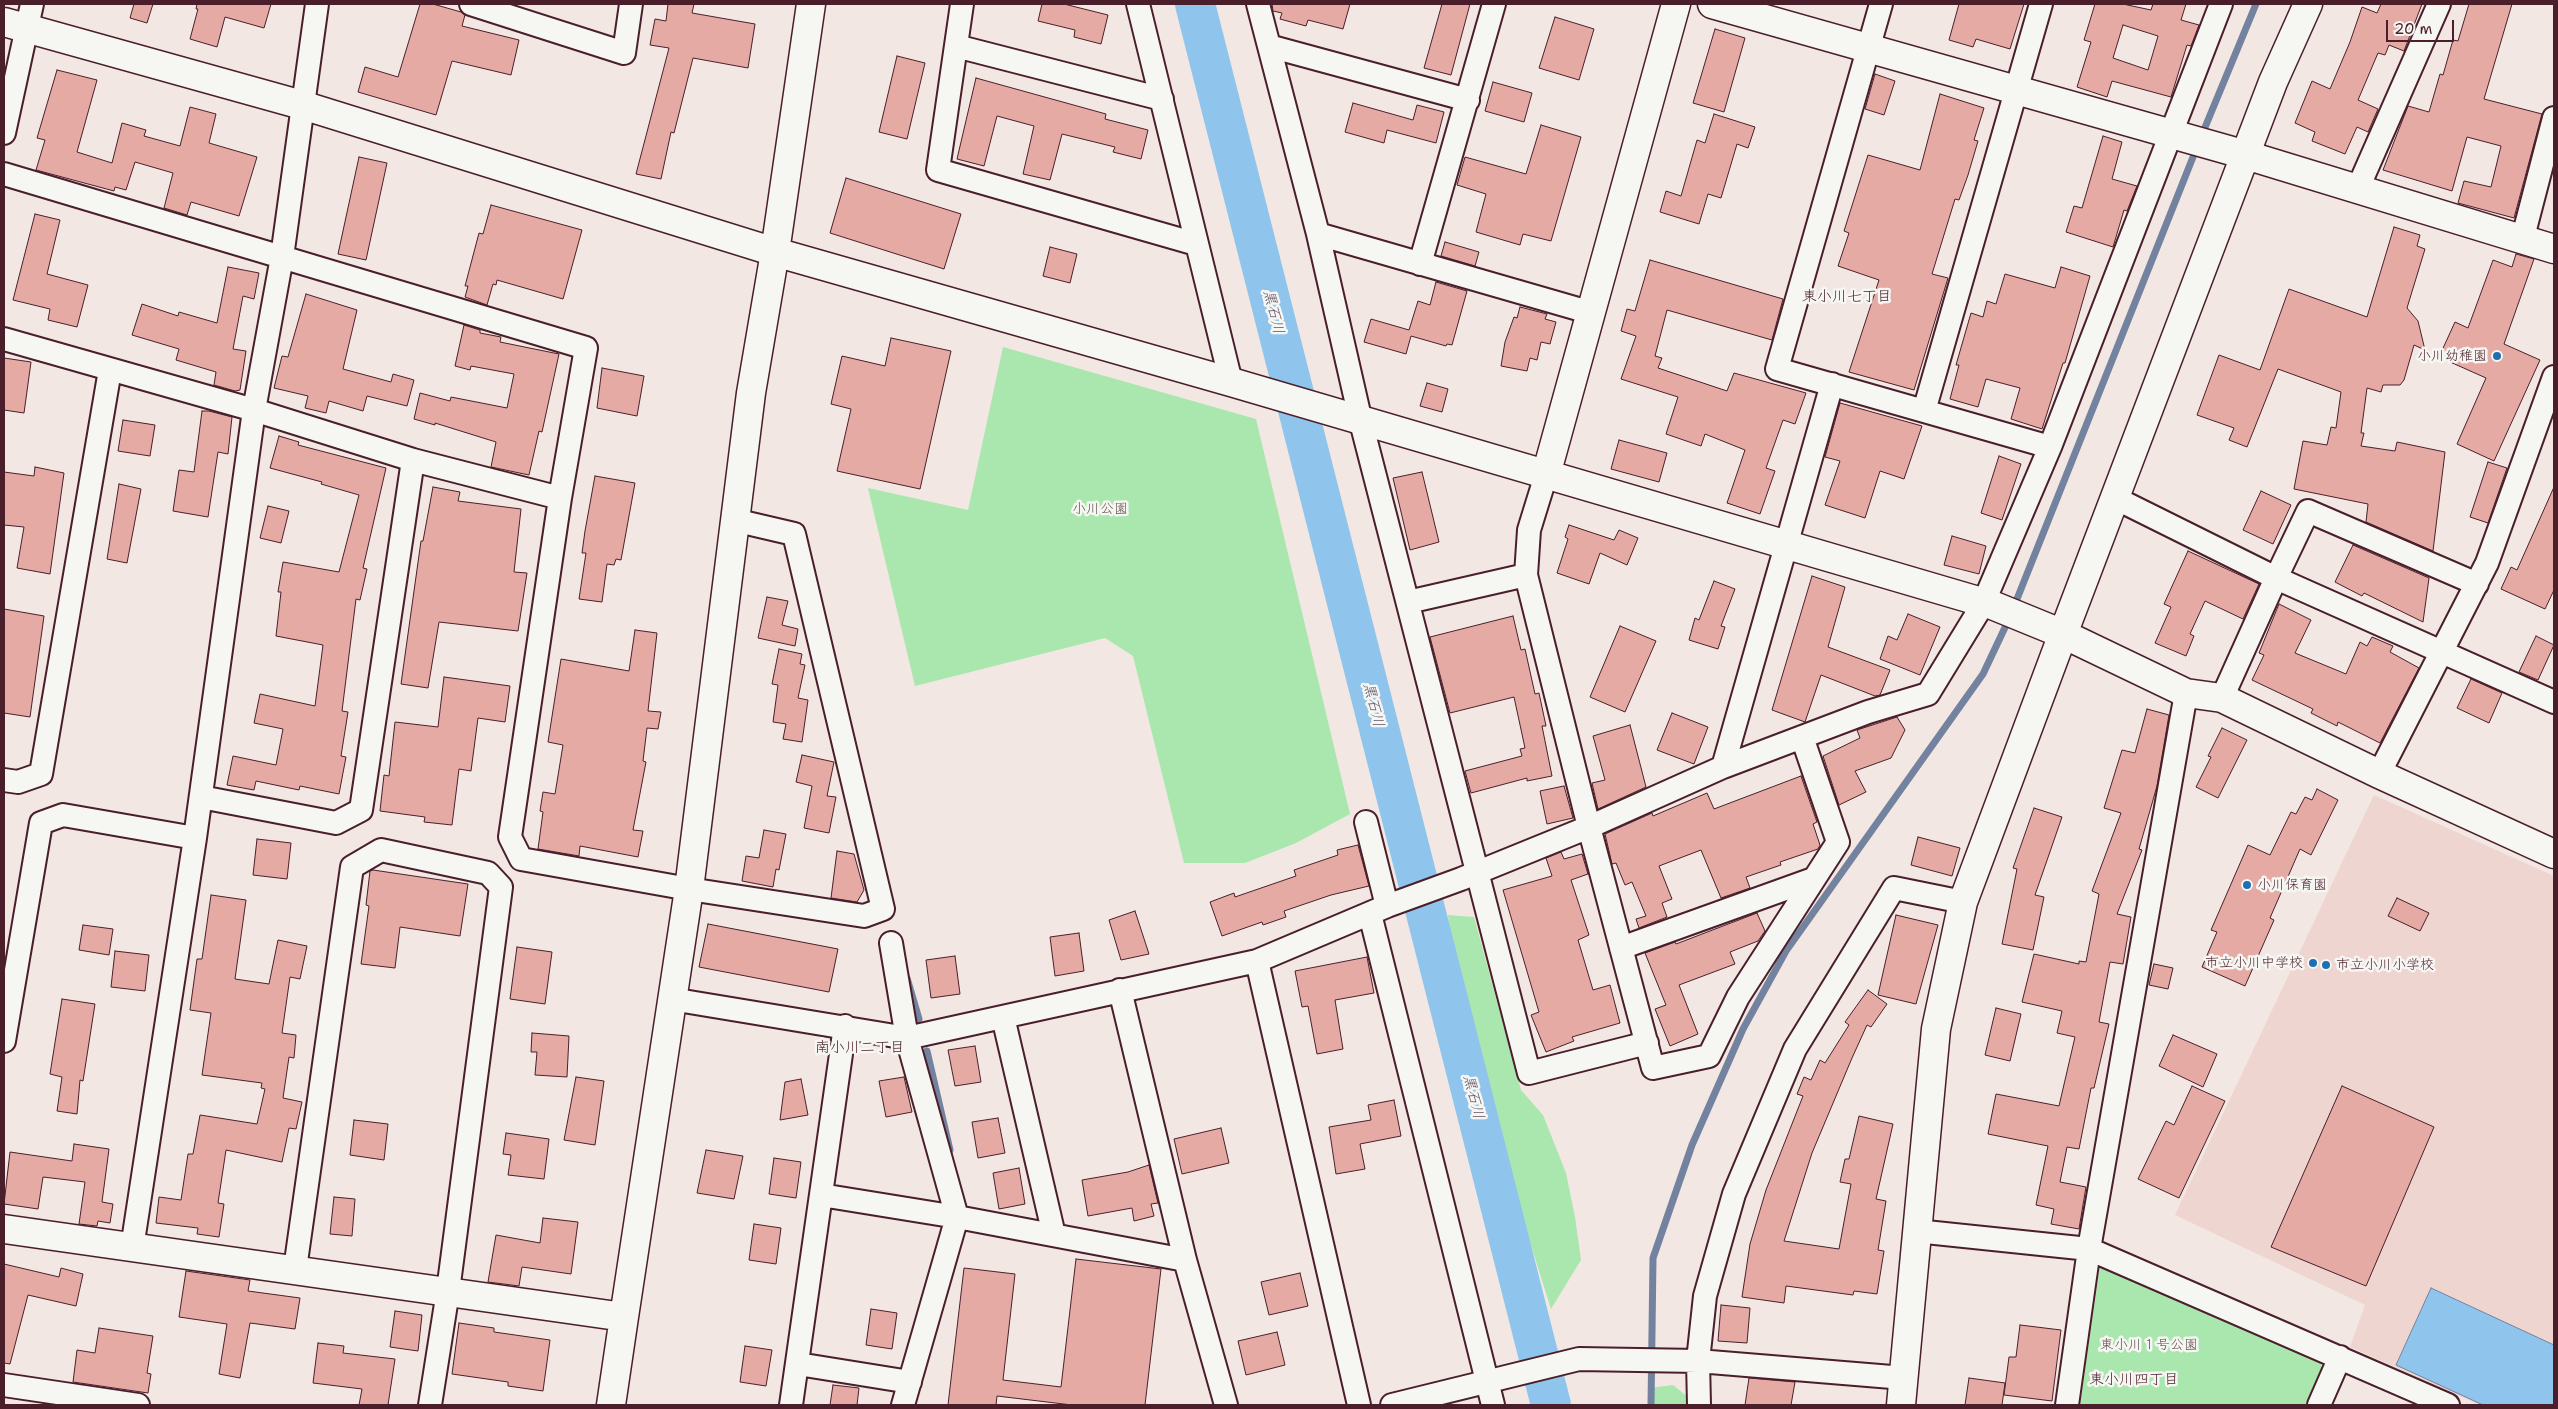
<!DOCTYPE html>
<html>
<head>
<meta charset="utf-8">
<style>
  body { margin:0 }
  #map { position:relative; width:2558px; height:1409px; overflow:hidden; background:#f2e7e2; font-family:"Shantell Sans",sans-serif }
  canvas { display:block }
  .frame { position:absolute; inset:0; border:5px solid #4a1f2b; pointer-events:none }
  .scale { position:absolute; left:2386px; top:20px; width:68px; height:22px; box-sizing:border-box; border:2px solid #4a1f2b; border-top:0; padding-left:6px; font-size:15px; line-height:18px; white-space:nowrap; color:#4a1f2b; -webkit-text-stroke:4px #f6f6f2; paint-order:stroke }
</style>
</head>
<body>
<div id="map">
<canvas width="2558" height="1409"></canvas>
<div class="frame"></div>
<div class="scale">20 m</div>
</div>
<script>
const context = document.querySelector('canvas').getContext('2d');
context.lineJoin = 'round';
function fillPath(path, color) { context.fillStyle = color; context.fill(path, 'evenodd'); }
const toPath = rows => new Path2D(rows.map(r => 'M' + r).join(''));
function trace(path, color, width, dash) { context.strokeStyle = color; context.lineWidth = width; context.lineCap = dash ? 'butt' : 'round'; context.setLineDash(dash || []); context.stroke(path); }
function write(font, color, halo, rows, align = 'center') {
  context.font = font + ' "Shantell Sans","Klee One",sans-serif'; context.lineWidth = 5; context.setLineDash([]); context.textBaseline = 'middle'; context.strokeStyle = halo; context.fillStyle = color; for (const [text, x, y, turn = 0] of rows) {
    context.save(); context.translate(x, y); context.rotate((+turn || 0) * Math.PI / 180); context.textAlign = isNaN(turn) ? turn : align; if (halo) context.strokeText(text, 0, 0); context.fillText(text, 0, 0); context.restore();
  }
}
fillPath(toPath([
  [2374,795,2554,876,2554,1405,2480,1405,2350,1347,2365,1305,2175,1215]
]), '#eed5cf');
fillPath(toPath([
  [1003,347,1256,419,1350,814,1296,843,1245,863,1184,863,1133,656,1105,638,915,686,868,488,968,510],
  [1448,915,1474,917,1521,1090,1543,1115,1566,1173,1575,1217,1581,1260,1551,1309,1508,1172,1455,976],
  [2101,1258,2317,1355,2323,1369,2306,1405,2080,1405],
  [1673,1385,1689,1398,1689,1405,1650,1405,1650,1388]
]), '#a9e7ae');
const water = toPath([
  [2431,1288,2554,1345,2554,1405,2483,1405,2396,1365,2431,1288]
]);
fillPath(water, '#8fc5ed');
trace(water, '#73839f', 1);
trace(toPath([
  [2201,137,2256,4],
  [2013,609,2197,147],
  [907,978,919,1019],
  [927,1051,950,1150],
  [1651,1405,1653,1258,1692,1145,1743,1029,1786,951,1983,674,2009,619]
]), '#73839f', 7);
trace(toPath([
  [1195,4,1551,1405]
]), '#8fc5ed', 40);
const building = toPath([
  [134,4,153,4,147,23,130,18,134,4],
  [197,4,271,4,264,28,225,17,217,47,190,39,198,9,196,9,197,4],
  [420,4,433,4,461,12,465,15,462,26,519,40,511,75,452,61,436,115,358,92,365,67,398,77,420,4],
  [668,4,694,4,692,13,755,24,748,68,693,58,674,133,671,132,661,179,636,174,669,48,650,45,655,19,666,21,668,4],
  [1042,4,1064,4,1108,15,1101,44,1074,37,1075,30,1038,21,1042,4],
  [1272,4,1350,4,1343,29,1308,20,1306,26,1280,19,1282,13,1273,11,1272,4],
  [1442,4,1470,4,1451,75,1424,68,1442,4],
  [1959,4,2024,4,2010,49,1976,39,1973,47,1949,40,1959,4],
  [2095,4,2123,4,2151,10,2153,4,2186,4,2181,20,2199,25,2191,46,2187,45,2171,97,2112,81,2107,97,2077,87,2091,42,2084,40,2095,4],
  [2123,25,2158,36,2148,70,2113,58,2123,25],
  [2381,4,2422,4,2404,51,2389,45,2385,55,2378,53,2358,100,2378,109,2368,132,2357,127,2345,154,2312,141,2315,132,2295,123,2312,81,2330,89,2350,42,2362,7,2377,13,2381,4],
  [2469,4,2512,4,2484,99,2542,114,2514,218,2458,203,2464,181,2491,187,2501,146,2467,137,2452,191,2383,170,2408,106,2429,112,2440,74,2443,75,2453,40,2458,41,2469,4],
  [1555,17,1594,29,1579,80,1539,68,1555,17],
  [1715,29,1745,38,1724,112,1693,103,1715,29],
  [897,56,925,63,907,139,879,132,897,56],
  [57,70,97,80,77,152,112,163,122,123,146,130,144,136,180,146,190,107,216,114,209,143,257,157,239,216,191,202,187,215,164,208,173,173,135,162,126,190,115,187,114,191,36,170,45,140,37,138,57,70],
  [1875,74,1895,81,1884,115,1865,109,1875,74],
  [976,78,1106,114,1105,119,1148,130,1141,159,1113,152,1115,147,1062,134,1050,180,1023,174,1034,126,997,116,984,166,957,159,976,78],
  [1493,82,1532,93,1524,122,1485,111,1493,82],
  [1940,94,1984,108,1974,140,1978,141,1968,175,1959,200,1955,199,1932,274,1948,278,1914,390,1849,372,1879,280,1838,266,1849,233,1844,231,1868,155,1920,170,1940,94],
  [1353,103,1413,120,1417,105,1444,112,1436,143,1387,130,1384,143,1345,132,1353,103],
  [1714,114,1755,127,1748,148,1737,144,1721,198,1708,194,1699,224,1660,212,1666,191,1681,196,1697,140,1705,143,1714,114],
  [1541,125,1581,137,1551,241,1523,234,1520,245,1476,232,1486,194,1457,185,1465,157,1526,174,1541,125],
  [2103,136,2122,142,2112,179,2137,186,2127,211,2124,210,2113,247,2066,232,2074,206,2082,208,2103,136],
  [359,157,387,163,366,260,338,254,359,157],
  [846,178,961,214,944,269,830,233,846,178],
  [491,205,582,230,563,299,497,280,496,285,493,284,487,305,465,297,468,286,465,286,479,233,483,234,491,205],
  [35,214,60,220,47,274,88,285,77,327,48,320,50,309,13,300,35,214],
  [2394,227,2420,235,2417,246,2425,249,2407,308,2418,321,2425,350,2414,345,2404,380,2400,385,2383,385,2381,392,2367,388,2361,433,2364,433,2361,446,2395,451,2397,442,2445,452,2433,551,2366,522,2368,504,2294,489,2303,441,2327,445,2331,427,2336,428,2341,392,2278,369,2247,447,2229,440,2234,428,2197,415,2219,355,2260,370,2289,289,2367,317,2394,227],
  [1445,242,1479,252,1475,266,1441,256,1445,242],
  [1050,247,1077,254,1070,283,1043,276,1050,247],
  [2516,254,2534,259,2504,344,2540,360,2494,461,2457,444,2486,378,2439,357,2455,322,2468,328,2493,260,2512,267,2516,254],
  [1650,260,1783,299,1772,340,1667,310,1655,356,1662,358,1658,368,1727,391,1734,373,1806,393,1795,424,1783,420,1766,468,1775,471,1760,514,1727,503,1745,450,1705,434,1701,446,1666,434,1678,397,1621,379,1636,336,1621,331,1627,309,1635,311,1650,260],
  [228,267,259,273,254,299,243,296,233,349,246,351,240,390,235,391,214,385,216,372,176,360,179,349,132,335,142,304,178,316,179,312,217,323,228,267],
  [2061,267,2090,276,2065,363,2063,363,2042,429,2011,419,2020,388,1986,379,1978,407,1950,399,1959,365,1956,365,1971,313,1983,317,1987,301,1996,304,2005,274,2055,288,2061,267],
  [1436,282,1467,291,1452,345,1447,344,1446,346,1411,336,1406,354,1364,342,1371,319,1409,330,1418,301,1430,305,1436,282],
  [306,294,357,310,343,369,391,382,393,374,414,380,407,406,367,396,363,411,329,401,326,413,305,408,308,396,274,388,282,356,288,357,306,294],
  [1520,307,1547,314,1545,319,1556,322,1550,344,1541,342,1537,360,1530,358,1527,371,1501,366,1505,342,1514,317,1517,318,1520,307],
  [464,325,480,330,480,333,501,337,500,342,559,354,542,432,539,431,529,475,491,467,496,442,435,423,435,425,414,419,420,393,450,401,451,397,507,408,514,374,471,366,470,370,455,366,464,325],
  [891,338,951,351,920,489,837,471,851,409,831,404,842,356,885,366,891,338],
  [4,358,31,362,24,413,4,410,4,358],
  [602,368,644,376,637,416,597,408,602,368],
  [1427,383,1448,389,1442,412,1420,406,1427,383],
  [1840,403,1922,426,1904,479,1880,471,1865,518,1825,505,1840,461,1825,457,1840,403],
  [202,411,209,411,232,417,228,454,218,452,208,517,173,511,179,470,194,472,202,411],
  [123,420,155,425,150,456,118,451,123,420],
  [279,436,299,442,298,445,386,468,363,568,367,569,360,600,356,599,342,711,348,712,341,756,346,757,339,794,300,786,299,790,256,781,254,790,227,785,233,756,276,765,283,729,254,723,260,694,315,706,323,645,276,636,281,592,278,592,283,562,339,572,359,495,321,484,322,482,270,468,279,436],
  [1619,440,1667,453,1659,482,1611,469,1619,440],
  [1999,456,2021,464,2002,520,1981,513,1999,456],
  [2488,462,2507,468,2488,523,2470,517,2488,462],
  [35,467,64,473,50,574,17,568,24,527,4,525,4,472,34,476,35,467],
  [1422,472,1439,542,1410,550,1393,478,1422,472],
  [595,476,635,483,621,560,616,559,614,565,607,564,602,602,579,599,586,553,582,553,585,531,595,476],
  [119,484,141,489,127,563,107,559,119,484],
  [433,487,460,492,458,501,521,509,514,572,527,573,518,631,439,622,428,688,401,684,421,541,423,541,433,487],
  [2554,487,2554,590,2545,609,2501,589,2511,567,2517,570,2554,487],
  [2261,491,2291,505,2273,544,2243,530,2261,491],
  [268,506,289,511,281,543,260,538,268,506],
  [1569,525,1614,540,1619,530,1638,538,1627,565,1600,553,1589,584,1557,573,1568,539,1565,537,1569,525],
  [1952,536,1986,546,1979,574,1944,565,1952,536],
  [2353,545,2429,578,2423,622,2364,593,2362,596,2335,582,2353,545],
  [2188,551,2259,584,2243,619,2205,601,2190,634,2194,636,2186,656,2155,643,2171,607,2164,604,2188,551],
  [1812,576,1845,587,1828,647,1890,670,1880,695,1875,696,1821,675,1805,722,1772,710,1812,576],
  [1714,581,1735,589,1721,626,1725,627,1718,649,1689,640,1695,618,1699,620,1714,581],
  [767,597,788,601,782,625,798,629,795,646,758,638,767,597],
  [2279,604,2311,620,2295,653,2346,674,2360,642,2367,646,2372,637,2393,646,2390,652,2419,668,2380,743,2338,722,2337,726,2311,713,2313,709,2252,680,2264,655,2259,653,2279,604],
  [4,609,44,616,30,717,4,713,4,609],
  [1908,614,1940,627,1920,675,1880,659,1888,636,1897,640,1908,614],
  [1513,616,1521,650,1525,649,1535,694,1539,693,1546,726,1542,726,1552,776,1527,781,1527,778,1471,793,1465,771,1522,756,1520,749,1525,748,1514,697,1450,713,1430,637,1513,616],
  [1620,626,1656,641,1625,712,1590,697,1620,626],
  [635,630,657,633,648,711,661,712,658,729,647,728,643,761,646,762,633,830,643,831,638,857,580,846,579,856,538,849,543,812,540,811,543,792,555,794,563,745,548,742,561,659,629,671,635,630],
  [2536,636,2554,645,2538,680,2519,672,2536,636],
  [779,649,802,654,800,664,805,665,798,698,808,700,802,742,783,739,786,724,773,722,778,685,772,684,779,649],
  [444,677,510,686,505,722,478,718,471,771,459,769,452,825,424,822,425,817,380,811,384,775,389,776,395,722,438,727,444,677],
  [2471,679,2502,693,2489,723,2457,708,2471,679],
  [2147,709,2169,715,2157,786,2139,849,2142,850,2117,914,2131,917,2123,964,2110,962,2099,1022,2109,1024,2094,1088,2091,1088,2079,1149,2067,1147,2060,1182,2086,1187,2079,1229,2051,1224,2054,1209,2036,1205,2048,1146,1988,1134,1996,1094,2059,1106,2075,1037,2057,1033,2062,1011,2022,1002,2034,954,2079,964,2079,961,2086,962,2099,894,2092,891,2121,813,2104,808,2122,750,2135,753,2147,709],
  [1672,713,1708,727,1694,764,1657,750,1672,713],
  [1897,717,1905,730,1891,758,1855,771,1866,792,1839,805,1823,756,1860,738,1857,730,1897,717],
  [1630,725,1646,787,1598,809,1592,783,1605,780,1593,736,1630,725],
  [2222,728,2247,740,2218,798,2196,787,2211,757,2208,756,2222,728],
  [802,755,834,762,827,796,836,797,829,833,804,828,812,786,796,782,802,755],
  [1801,776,1817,822,1813,824,1820,845,1818,849,1780,862,1781,865,1746,877,1750,888,1721,898,1701,850,1659,866,1672,899,1662,903,1667,917,1639,928,1636,919,1646,916,1632,882,1625,885,1616,863,1612,864,1605,834,1652,813,1653,816,1707,793,1714,809,1801,776],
  [1564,786,1573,818,1547,824,1540,791,1564,786],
  [2317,789,2338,800,2311,855,2300,849,2270,918,2274,920,2245,986,2202,967,2217,932,2211,930,2248,845,2270,855,2291,812,2296,814,2305,797,2312,800,2317,789],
  [2034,808,2062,817,2035,895,2044,897,2033,950,2002,944,2017,869,2013,868,2034,808],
  [764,830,786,834,779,870,776,869,773,887,742,881,746,856,759,858,764,830],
  [1918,837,1960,848,1952,876,1911,865,1918,837],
  [257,839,291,843,287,879,253,875,257,839],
  [1358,845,1369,886,1331,895,1284,911,1286,917,1263,925,1262,922,1222,936,1210,902,1234,893,1235,897,1296,876,1294,870,1338,855,1337,850,1358,845],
  [837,851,854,854,864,890,857,902,831,898,837,851],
  [1561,852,1564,859,1582,854,1588,874,1571,880,1589,935,1578,940,1593,990,1610,985,1620,1023,1572,1037,1574,1041,1546,1052,1531,1015,1539,1012,1503,890,1552,876,1546,858,1561,852],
  [373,870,468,884,460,936,400,927,395,968,361,964,369,906,366,905,370,871,373,870],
  [211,895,246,900,235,979,269,984,278,940,307,946,300,979,290,977,282,1033,296,1035,294,1058,289,1057,283,1098,302,1102,296,1129,289,1128,282,1162,226,1150,218,1203,224,1204,219,1237,197,1234,198,1228,156,1223,159,1197,181,1200,188,1154,193,1154,200,1115,257,1124,265,1089,261,1088,262,1083,202,1075,211,1013,190,1010,197,959,202,959,211,895],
  [2397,898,2429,913,2420,931,2388,916,2397,898],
  [1135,911,1149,954,1121,960,1109,920,1135,911],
  [1757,913,1765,931,1758,941,1730,952,1735,964,1679,985,1698,1034,1670,1046,1655,1009,1666,1005,1645,953,1675,942,1676,944,1757,913],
  [1896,915,1938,925,1916,1004,1878,995,1896,915],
  [708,924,838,949,829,992,699,967,708,924],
  [83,925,113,929,109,955,79,950,83,925],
  [1079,933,1084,971,1055,976,1050,937,1079,933],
  [517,947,552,952,545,1004,510,999,517,947],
  [115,951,149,955,145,991,111,987,115,951],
  [955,956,960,994,931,998,926,960,955,956],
  [1367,957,1374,993,1335,1000,1343,1049,1317,1054,1308,1006,1302,1007,1295,971,1367,957],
  [2154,964,2173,968,2168,989,2149,985,2154,964],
  [1868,990,1887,1004,1871,1027,1867,1025,1852,1058,1812,1153,1784,1241,1839,1249,1851,1184,1840,1182,1845,1159,1849,1159,1859,1116,1893,1124,1876,1199,1886,1201,1878,1250,1884,1251,1877,1294,1854,1291,1853,1295,1786,1286,1784,1303,1742,1297,1750,1244,1766,1190,1803,1096,1797,1094,1804,1077,1811,1080,1820,1060,1825,1063,1849,1025,1845,1022,1868,990],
  [62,999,95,1004,83,1081,80,1080,77,1114,57,1111,62,1077,50,1074,62,999],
  [1996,1008,2021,1014,2010,1061,1985,1055,1996,1008],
  [532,1033,569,1036,567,1077,535,1075,537,1052,531,1052,532,1033],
  [2173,1035,2217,1054,2203,1087,2159,1066,2173,1035],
  [975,1046,981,1082,955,1086,948,1050,975,1046],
  [576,1077,604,1081,595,1145,564,1140,576,1077],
  [904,1077,912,1112,886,1117,879,1081,904,1077],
  [801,1079,808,1115,780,1120,785,1082,801,1079],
  [2192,1086,2225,1101,2179,1198,2138,1179,2166,1121,2174,1125,2192,1086],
  [2342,1086,2434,1127,2366,1286,2271,1247,2342,1086],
  [1394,1100,1401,1136,1360,1144,1365,1169,1336,1174,1329,1127,1371,1120,1368,1105,1394,1100],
  [998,1118,1005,1153,978,1158,972,1122,998,1118],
  [354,1120,388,1124,384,1160,350,1155,354,1120],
  [1221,1128,1229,1163,1182,1174,1174,1139,1221,1128],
  [506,1133,549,1139,544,1179,508,1175,511,1155,503,1154,506,1133],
  [74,1144,109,1149,102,1202,113,1204,110,1223,98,1221,97,1226,79,1224,85,1182,43,1177,38,1209,4,1204,10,1152,72,1161,74,1144],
  [706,1150,743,1156,734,1199,697,1193,706,1150],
  [774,1158,801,1162,796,1198,769,1194,774,1158],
  [1149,1165,1158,1203,1151,1204,1154,1216,1134,1221,1132,1208,1088,1216,1082,1180,1128,1172,1149,1165],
  [1019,1168,1025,1204,999,1209,993,1173,1019,1168],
  [334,1197,355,1199,352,1236,330,1234,334,1197],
  [543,1218,578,1222,571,1274,522,1267,519,1286,488,1282,496,1235,540,1243,543,1218],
  [754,1224,781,1228,776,1264,749,1260,754,1224],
  [1076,1259,1161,1269,1145,1405,1072,1405,997,1396,996,1405,948,1405,964,1268,1015,1274,1003,1380,1061,1387,1076,1259],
  [4,1264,59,1277,61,1268,83,1274,76,1306,28,1295,10,1364,4,1363,4,1264],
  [186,1271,250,1280,248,1291,300,1298,295,1329,250,1323,240,1378,219,1374,227,1324,179,1317,186,1271],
  [1300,1273,1308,1306,1269,1315,1261,1282,1300,1273],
  [1721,1305,1750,1308,1747,1343,1718,1341,1721,1305],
  [871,1309,897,1313,892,1349,866,1345,871,1309],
  [395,1311,422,1315,418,1351,390,1347,395,1311],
  [459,1323,494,1328,494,1332,550,1340,543,1391,508,1386,508,1382,452,1374,459,1323],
  [2020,1325,2061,1330,2052,1401,2004,1395,2009,1357,2016,1357,2020,1325],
  [99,1328,153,1336,147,1373,151,1374,148,1393,73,1382,77,1350,95,1353,99,1328],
  [1277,1332,1285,1365,1246,1375,1238,1341,1277,1332],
  [318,1343,344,1346,343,1353,395,1359,388,1405,359,1405,362,1389,313,1383,318,1343],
  [745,1346,772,1350,766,1386,740,1382,745,1346],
  [1749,1378,1795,1382,1791,1405,1745,1405,1749,1378],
  [1969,1378,2005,1383,2002,1405,1965,1405,1969,1378],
  [833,1385,859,1388,857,1405,830,1405,833,1385]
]);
fillPath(building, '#e4aaa3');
trace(building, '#4a1f2b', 1);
const minor = toPath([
  [471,4,624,53,631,4],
  [962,4,938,170,1196,244],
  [1138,4,1231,382],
  [1258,4,1318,234,1361,422,1529,1073,1647,1043],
  [1881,4,1777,369,2050,447],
  [956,46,1162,99],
  [1269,46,1468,100],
  [4,133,32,4],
  [4,174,586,348,560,498,510,837,521,859,689,889,864,916,883,909,794,534,734,520],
  [2358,188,2439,4],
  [1318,234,1592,313],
  [2523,237,2554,118],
  [1420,264,1494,4],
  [4,339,254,410,413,460,560,498],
  [1924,411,2041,4],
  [1546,475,1529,530,1526,575,1589,827,1653,1068,1709,1056,1738,997,1838,842,1802,737],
  [2115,498,2276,578,2308,511,2477,584],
  [1408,602,1526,575],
  [2222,698,2276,578,2554,702],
  [1723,767,1832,384],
  [2379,774,2487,563,2554,377],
  [4,780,18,782,41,774,110,370],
  [201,797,336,823,361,810,413,460],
  [1366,822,1387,906],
  [1370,914,1493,1405],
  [891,943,907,1038,957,1217,903,1405],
  [1621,948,1813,879],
  [1257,961,1359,1405],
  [1120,990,1185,1260,1226,1405],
  [671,999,907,1038,1257,961,1387,906,1461,879,1589,827,1723,767,1868,712,1928,694,1983,604,2050,447,2221,4],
  [1003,1017,1054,1235],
  [4,1041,41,823,63,815,195,838],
  [821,1195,957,1217,1185,1260],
  [1916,1231,2089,1249,2448,1405],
  [132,1248,195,838,254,410,282,257,317,4],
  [295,1269,352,867,381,850,488,873,501,887,448,1291,430,1405],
  [798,1364,910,1382],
  [4,1385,138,1405],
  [791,1405,845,1026],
  [1392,1405,1579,1359,1698,1361,1904,1378],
  [1699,1405,1698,1361,1705,1296,1734,1194,1795,1049,1894,888,1963,902],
  [2067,1405,2089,1249,2186,693],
  [2319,1405,2340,1357]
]);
const tertiary = toPath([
  [1712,4,2246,155,2554,249],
  [4,22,302,105,775,252,1231,382,1992,605,2063,634,2186,693,2222,698,2379,774,2554,854],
  [1546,475,1676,4],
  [4,1229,624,1317,689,889,751,393,775,252,811,4],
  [611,1405,624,1317],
  [1901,1405,1936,1029,1963,902,2063,634,2273,82,2308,4]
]);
trace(minor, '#4a1f2b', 26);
trace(tertiary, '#4a1f2b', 31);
trace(minor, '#f6f6f2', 22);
trace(tertiary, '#f6f6f2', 28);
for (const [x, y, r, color] of [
  [2497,356,5,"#1f6fb2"],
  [2247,885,5,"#1f6fb2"],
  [2313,963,5,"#1f6fb2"],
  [2326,965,5,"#1f6fb2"]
]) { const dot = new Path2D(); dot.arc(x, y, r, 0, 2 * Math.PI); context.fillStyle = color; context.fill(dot); trace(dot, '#f6f6f2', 2); }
write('14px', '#4a1f2b', '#f6f6f2', [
  ["小川幼稚園",2487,356],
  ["小川保育園",2257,885,"left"],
  ["市立小川中学校",2303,963],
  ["市立小川小学校",2336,965,"left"]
], 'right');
write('14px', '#62514c', '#f6f6f2', [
  ["小川公園",1100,509],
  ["東小川１号公園",2149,1345]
]);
write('15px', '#4a1f2b', '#f6f6f2', [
  ["東小川七丁目",1847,297],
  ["南小川二丁目",860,1048],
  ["東小川四丁目",2134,1380]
]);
write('italic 15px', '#5f5165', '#f6f6f2', [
  ["黒石川",1273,312,76],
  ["黒石川",1373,705,76],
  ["黒石川",1473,1097,76]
]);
</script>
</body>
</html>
